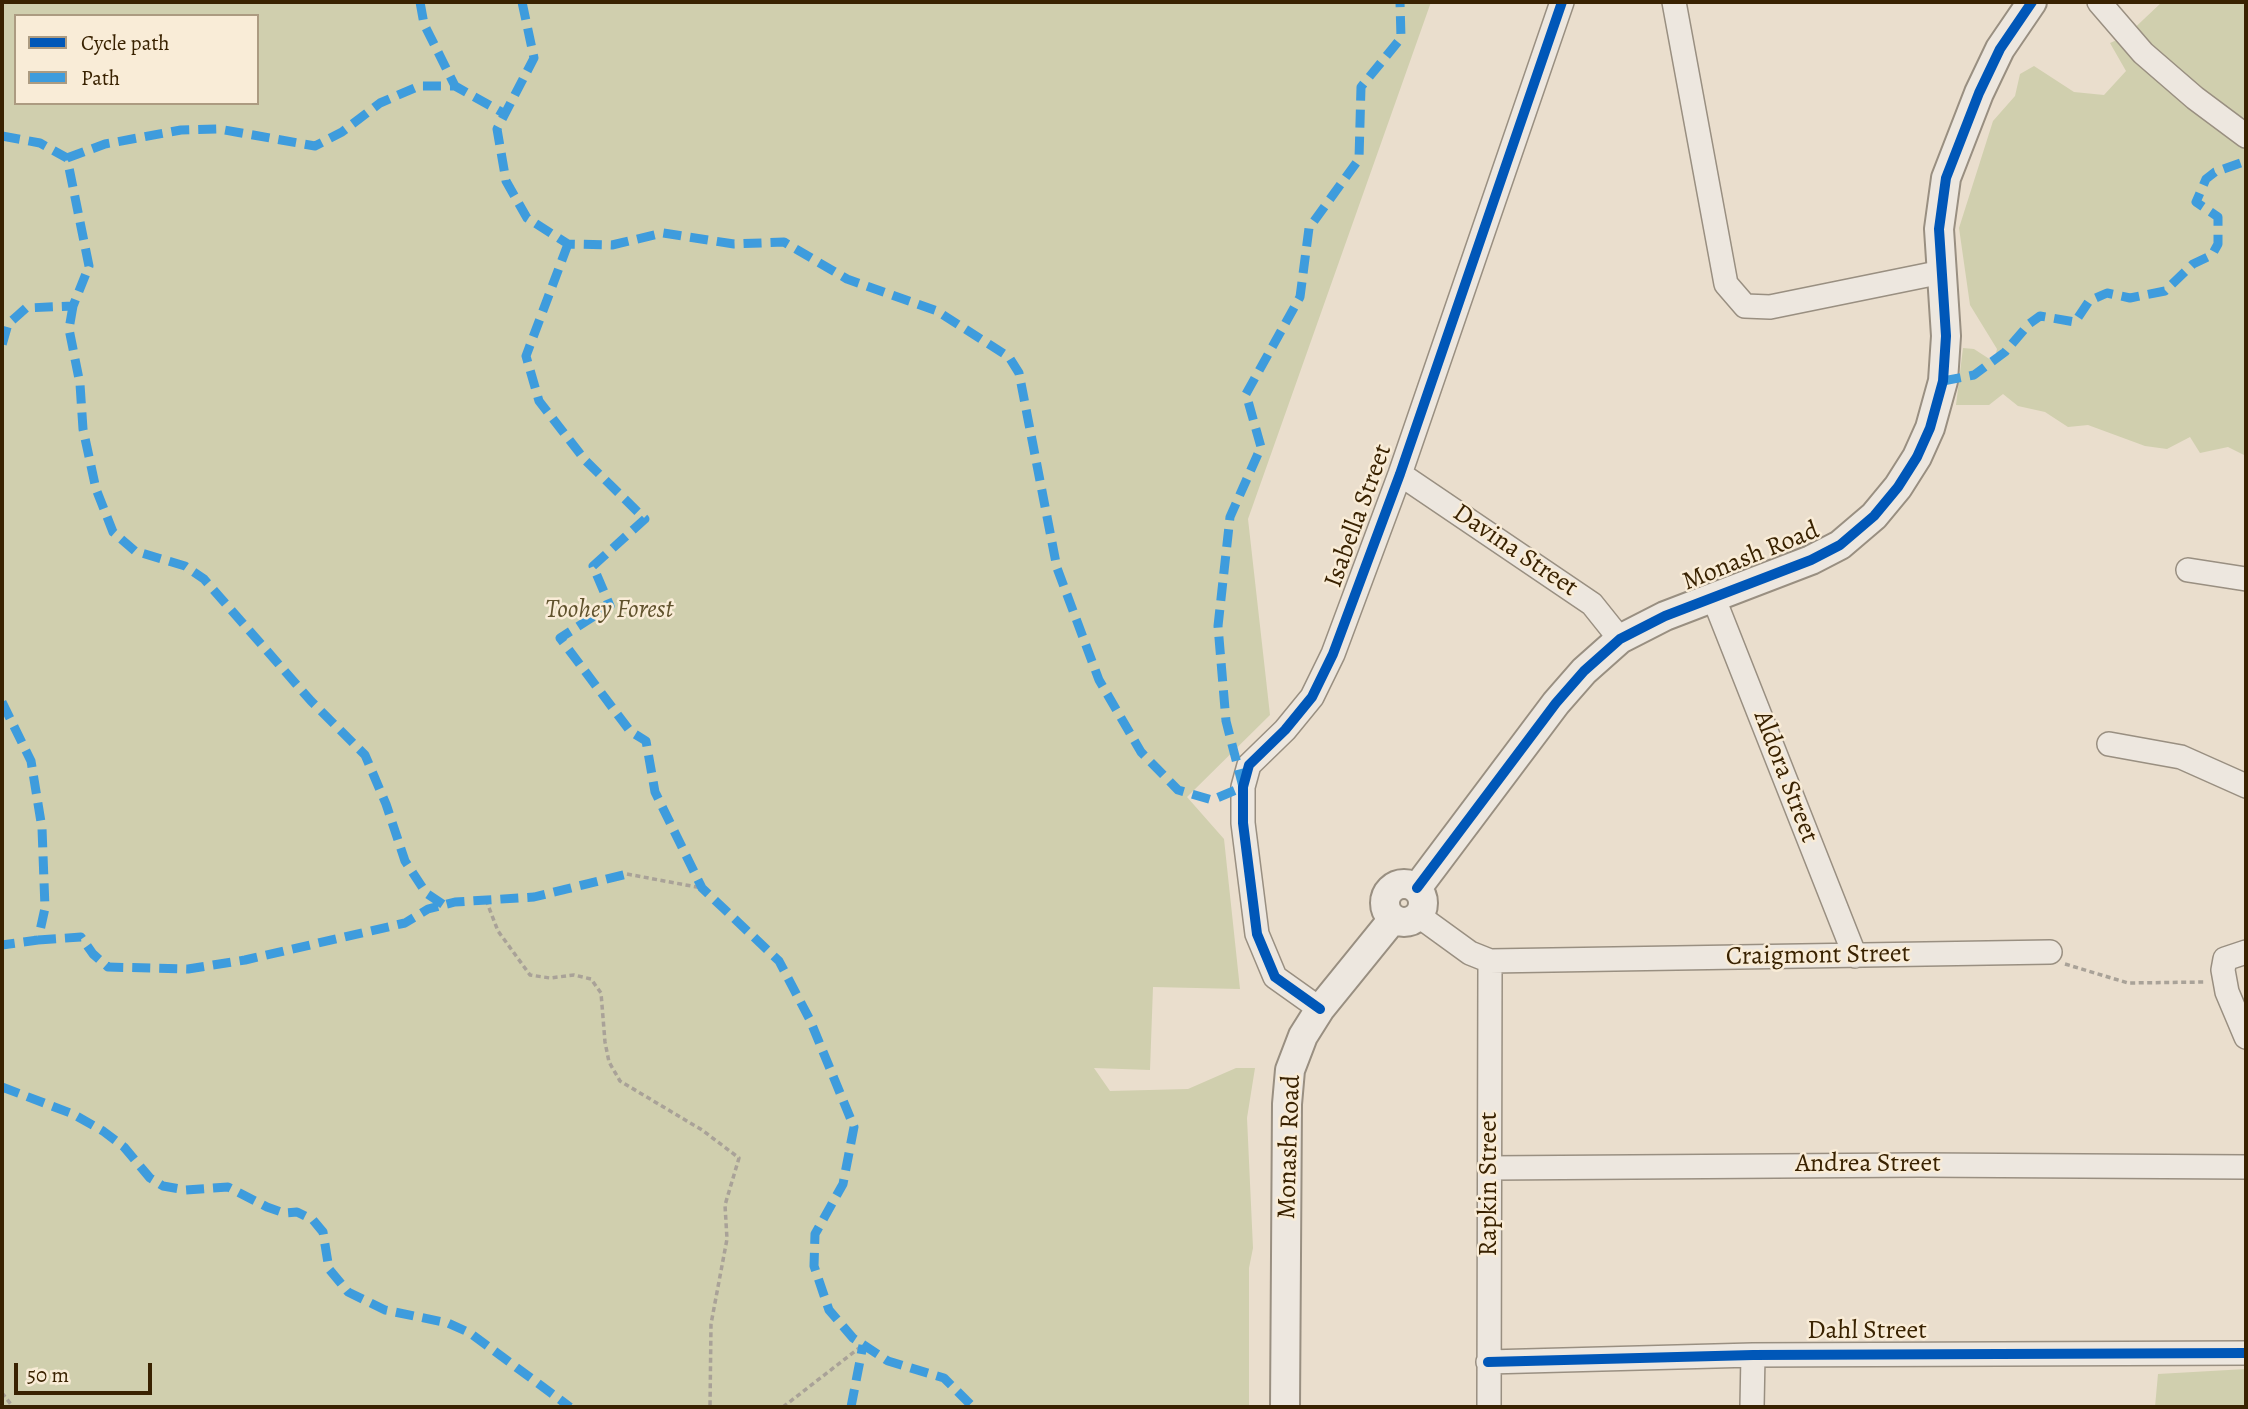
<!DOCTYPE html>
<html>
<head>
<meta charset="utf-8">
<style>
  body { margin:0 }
  #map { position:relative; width:2248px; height:1409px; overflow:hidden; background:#eadecd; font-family:Alegreya,serif }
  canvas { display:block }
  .frame { position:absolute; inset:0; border:4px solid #392201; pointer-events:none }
  .legend { position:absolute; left:14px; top:14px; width:245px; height:91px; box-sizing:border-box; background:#f9ecd7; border:2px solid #ac9b81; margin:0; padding:9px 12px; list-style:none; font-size:21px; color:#392201 }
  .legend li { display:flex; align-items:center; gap:14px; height:35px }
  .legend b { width:35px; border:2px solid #ac9b81 }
  .scale { position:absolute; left:14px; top:1363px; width:138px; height:32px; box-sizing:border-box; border:4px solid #392201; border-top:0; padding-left:9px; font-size:21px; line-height:24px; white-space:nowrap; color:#392201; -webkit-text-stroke:5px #f9ecd7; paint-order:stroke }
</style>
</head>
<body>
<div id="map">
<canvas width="2248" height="1409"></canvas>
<div class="frame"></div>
<ul class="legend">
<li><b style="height:9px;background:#0057b8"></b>Cycle path</li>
<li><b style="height:9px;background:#3e9cdd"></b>Path</li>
</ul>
<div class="scale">50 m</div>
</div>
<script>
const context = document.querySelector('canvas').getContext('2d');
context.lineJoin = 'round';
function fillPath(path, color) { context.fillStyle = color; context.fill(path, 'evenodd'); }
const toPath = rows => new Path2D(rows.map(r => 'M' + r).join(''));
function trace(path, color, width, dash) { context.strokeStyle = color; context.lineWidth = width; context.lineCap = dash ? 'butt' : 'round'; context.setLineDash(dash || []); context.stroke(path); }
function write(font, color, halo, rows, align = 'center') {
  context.font = font + ' Alegreya,serif'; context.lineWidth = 5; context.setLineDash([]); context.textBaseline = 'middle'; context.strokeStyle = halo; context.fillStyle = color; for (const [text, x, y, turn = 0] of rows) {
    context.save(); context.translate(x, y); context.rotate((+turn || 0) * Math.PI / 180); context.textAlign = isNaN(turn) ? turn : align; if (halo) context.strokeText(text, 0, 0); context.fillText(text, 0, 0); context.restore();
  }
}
fillPath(toPath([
  [2,2,1431,2,1248,519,1270,715,1187,797,1224,839,1240,989,1153,987,1150,1070,1094,1068,1110,1091,1188,1089,1236,1068,1255,1068,1247,1118,1253,1248,1249,1268,1249,1407,2,1407],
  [16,16,257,16,257,103,16,103],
  [2162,2,2246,2,2246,456,2228,447,2200,453,2190,437,2167,449,2145,446,2088,425,2068,427,2045,412,2018,406,2003,394,1989,405,1956,405,1963,348,1974,349,1994,362,1997,349,1970,305,1959,228,1993,121,2015,96,2020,74,2034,66,2074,92,2104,95,2126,71,2110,43,2126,36],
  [2246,1369,2246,1407,2155,1407,2158,1374]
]), '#d0cfae');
const minor = toPath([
  [1674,2,1726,284,1745,306,1770,307,1942,272],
  [2099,2,2143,53,2195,98,2246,136],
  [1400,474,1592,604,1620,639],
  [2188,570,2246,579],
  [1714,599,1855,956],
  [2109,744,2181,757,2246,786],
  [1419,916,1470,953,1490,961,2050,952],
  [2246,952,2225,959,2223,970,2227,992,2246,1037],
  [1320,1009,1275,977,1257,934,1243,823,1243,787,1249,765,1285,730,1312,697,1333,654,1400,474,1562,2],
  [1490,1168,1920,1165,2246,1167],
  [1488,1362,1753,1355,2246,1353],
  [1489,1407,1490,961],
  [1752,1407,1753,1355]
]);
const tertiary = toPath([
  '1385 903a19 19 0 1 1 38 0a19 19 0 1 1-38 0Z',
  [1417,888,1556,703,1584,671,1620,639,1665,616,1811,560,1840,545,1874,516,1898,487,1917,457,1930,428,1943,381,1946,336,1939,229,1946,178,1979,93,2000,49,2032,2],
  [1285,1407,1287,1104,1290,1070,1303,1036,1320,1009,1393,919]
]);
trace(minor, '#998f81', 26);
trace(tertiary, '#998f81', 32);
trace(toPath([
  [627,874,702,888],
  [486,900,498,931,530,975,550,978,574,975,591,979,601,993,605,1042,609,1062,620,1081,702,1130,739,1158,725,1205,727,1239,711,1324,710,1407],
  [2065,964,2128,983,2205,982],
  [2,1393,13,1407],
  [783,1407,863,1345]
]), '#a9a298', 3.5, [5, 3.5]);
trace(minor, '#ede7df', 23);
trace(tertiary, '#ede7df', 28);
trace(toPath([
  [420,2,424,24,455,86],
  [522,2,534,58,497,129,506,181,527,218,568,244,612,245,663,233,734,244,784,242,847,279,937,311,1009,357,1019,373,1057,568,1099,680,1141,752,1178,790,1212,800,1243,787,1226,721,1218,626,1230,517,1261,447,1246,394,1300,297,1309,228,1359,159,1361,87,1401,38,1400,2],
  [2,136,40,143,67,158,89,266,73,306,26,308,8,324,2,345],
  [67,158,105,144,181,130,219,129,315,146,342,132,380,103,419,86,455,86,505,114],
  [568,244,526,356,539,401,585,460,645,519,593,566,610,606,560,638,630,731,646,741,655,792,702,888,779,961,810,1020,854,1127,843,1184,815,1234,814,1266,829,1310,853,1338,888,1361,944,1378,973,1407],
  [73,306,69,329,80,384,83,429,96,489,113,532,135,551,185,566,204,579,311,701,365,755,386,804,405,861,426,893,444,905],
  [1943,381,1974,375,2005,352,2029,324,2040,316,2075,322,2089,301,2107,293,2130,298,2165,291,2193,264,2212,255,2218,244,2218,217,2196,202,2206,179,2215,172,2246,161],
  [2,702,31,761,42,828,45,908,38,940,2,945],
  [38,940,81,937,93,954,108,967,188,969,245,960,405,923,428,909,455,902,534,897,627,874],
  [2,1087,73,1114,103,1131,124,1147,150,1178,163,1186,186,1190,228,1187,267,1207,284,1213,297,1212,313,1220,323,1232,329,1269,348,1292,385,1310,448,1323,470,1333,570,1407],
  [851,1407,863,1345]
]), '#3e9cdd', 9, [18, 9]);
trace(toPath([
  [1417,888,1556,703,1584,671,1620,639,1665,616,1811,560,1840,545,1874,516,1898,487,1917,457,1930,428,1943,381,1946,336,1939,229,1946,178,1979,93,2000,49,2032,2],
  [1320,1009,1275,977,1257,934,1243,823,1243,787,1249,765,1285,730,1312,697,1333,654,1400,474,1562,2],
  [1488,1362,1753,1355,2246,1353]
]), '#0057b8', 10);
write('26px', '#392201', '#f9ecd7', [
  ["Isabella Street",1359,516,-70],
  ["Davina Street",1515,551,34],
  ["Monash Road",1751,557,-22],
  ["Aldora Street",1785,777,69],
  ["Craigmont Street",1818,956,-1],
  ["Monash Road",1290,1147,-88],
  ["Andrea Street",1868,1165],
  ["Rapkin Street",1490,1184,-90],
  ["Dahl Street",1867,1332]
]);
write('italic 26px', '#60522d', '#f9ecd7', [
  ["Toohey Forest",609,611]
]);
</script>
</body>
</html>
